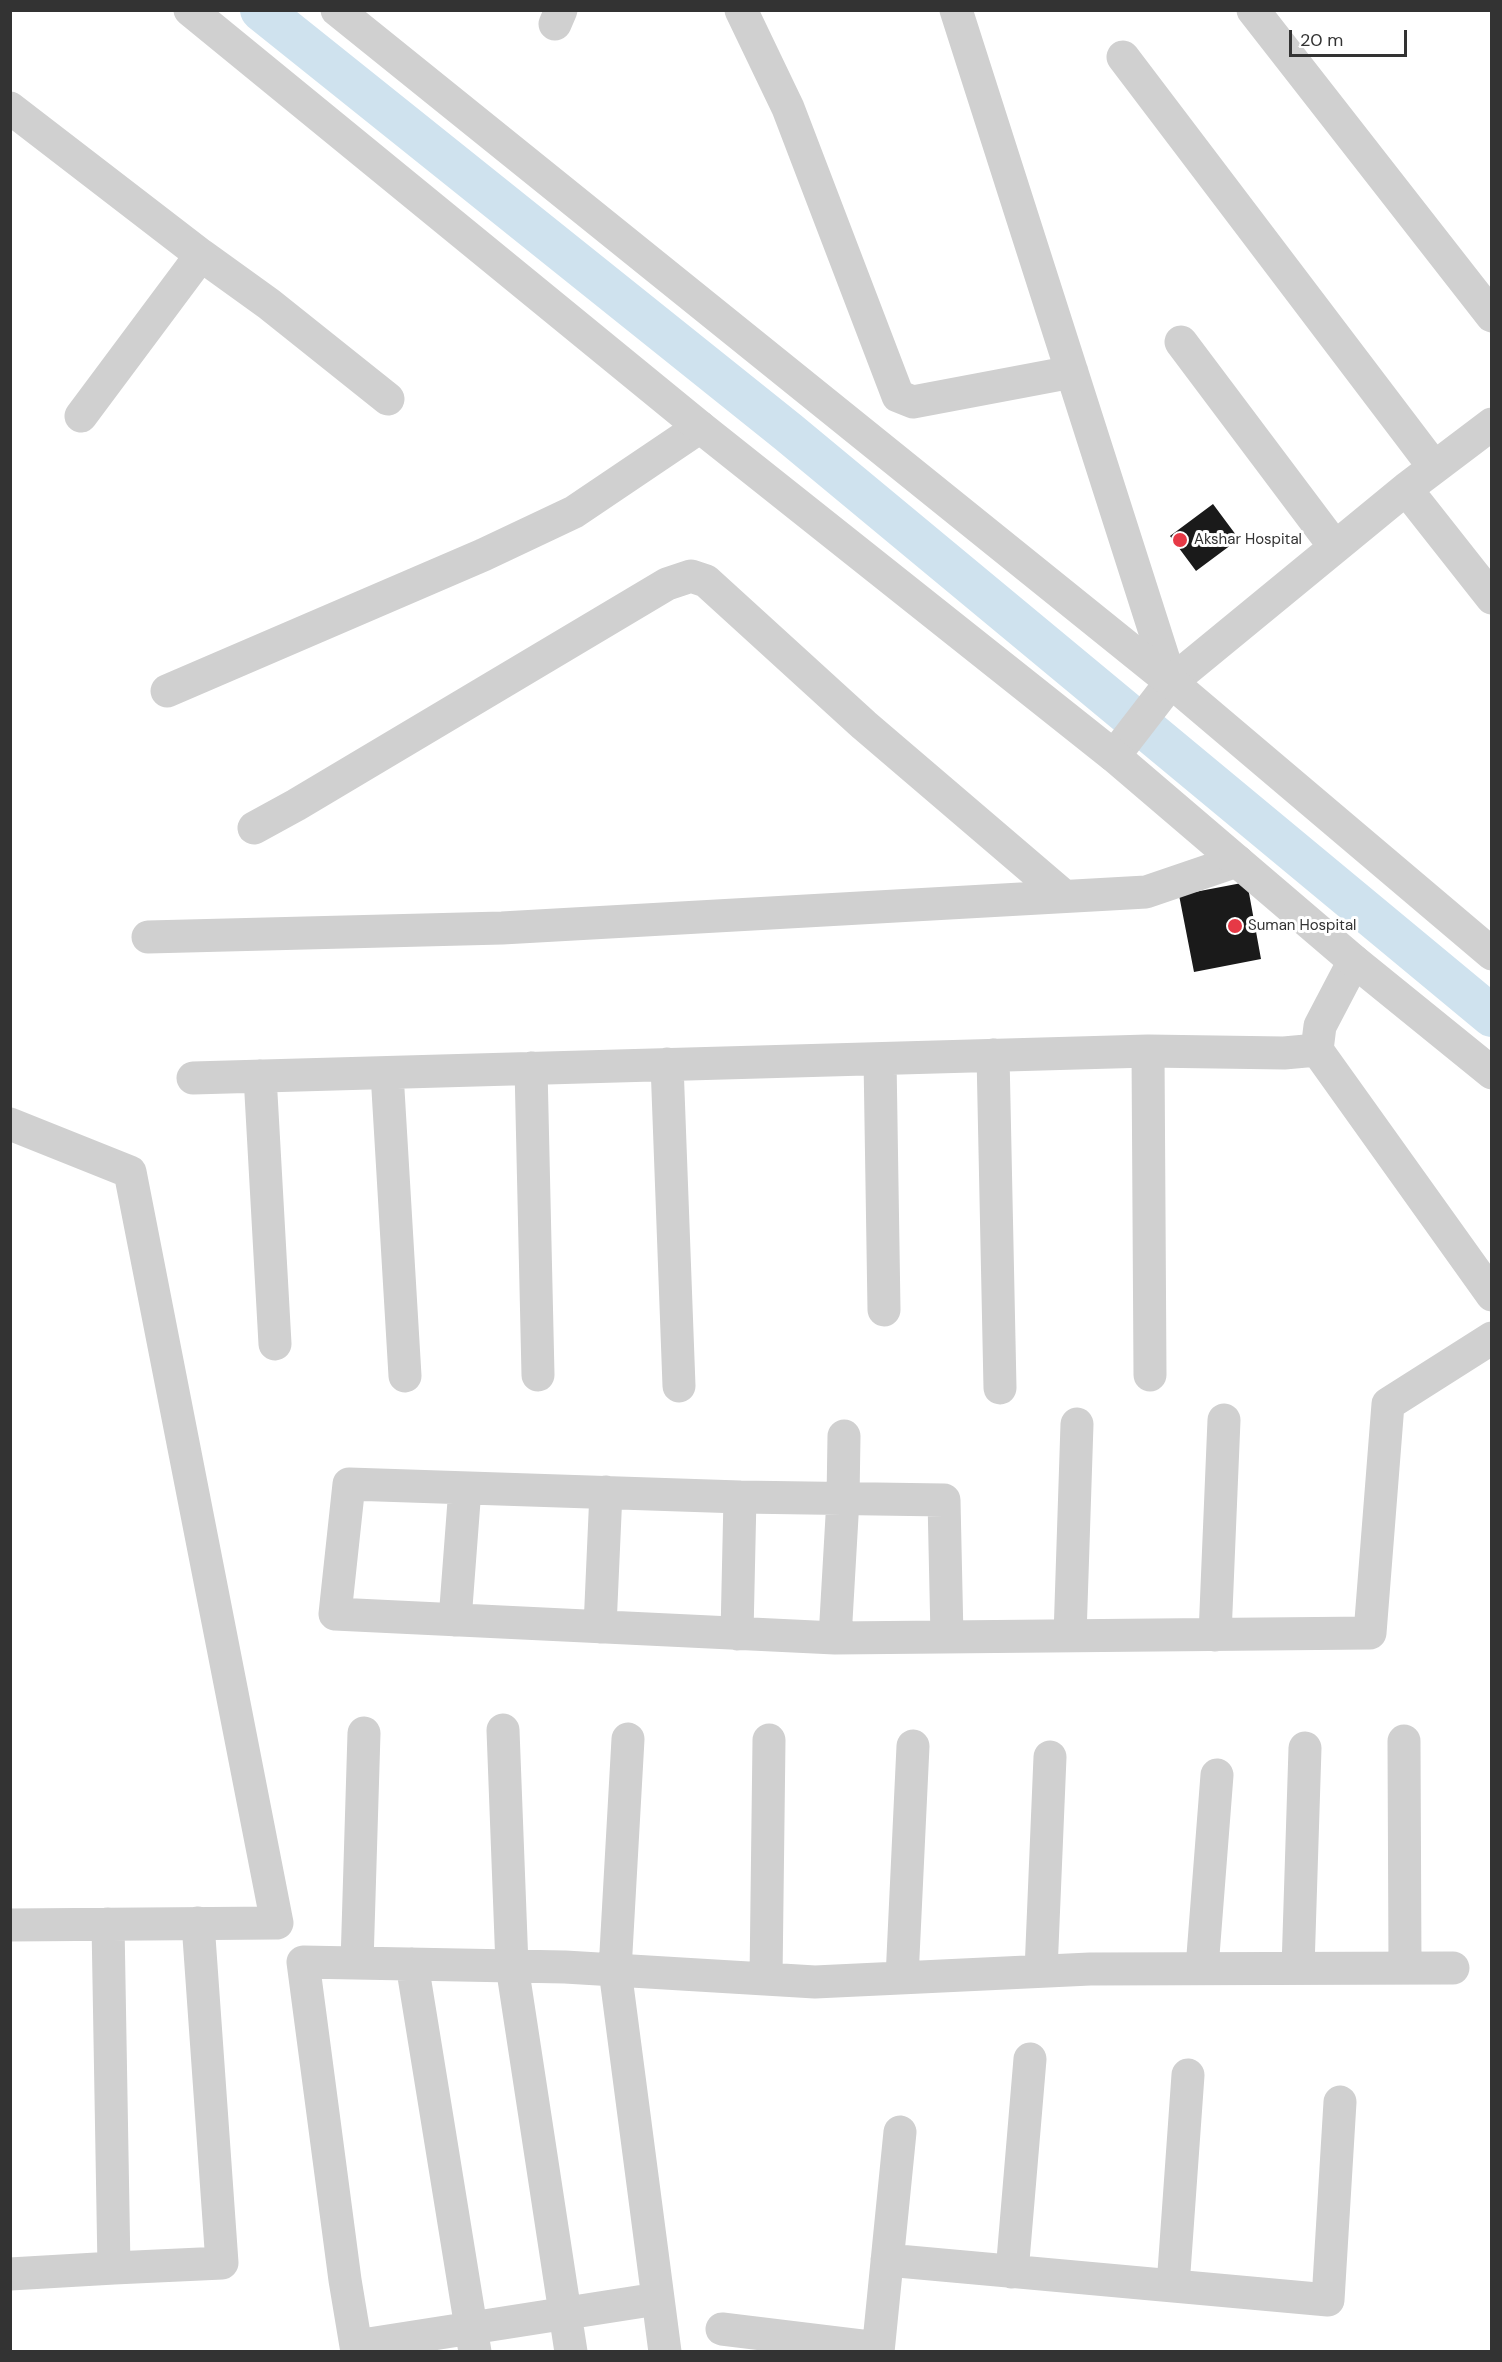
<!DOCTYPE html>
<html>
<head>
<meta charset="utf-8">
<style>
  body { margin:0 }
  #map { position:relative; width:1502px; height:2362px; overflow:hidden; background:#fff; font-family:"DM Sans",sans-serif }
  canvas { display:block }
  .frame { position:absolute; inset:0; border:12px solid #333; pointer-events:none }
  .scale { position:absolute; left:1289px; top:30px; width:118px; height:27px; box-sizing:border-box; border:3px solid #333; border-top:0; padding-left:8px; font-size:18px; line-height:21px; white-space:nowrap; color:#333; -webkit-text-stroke:4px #fff; paint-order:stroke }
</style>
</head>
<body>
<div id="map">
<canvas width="1502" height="2362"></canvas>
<div class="frame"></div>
<div class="scale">20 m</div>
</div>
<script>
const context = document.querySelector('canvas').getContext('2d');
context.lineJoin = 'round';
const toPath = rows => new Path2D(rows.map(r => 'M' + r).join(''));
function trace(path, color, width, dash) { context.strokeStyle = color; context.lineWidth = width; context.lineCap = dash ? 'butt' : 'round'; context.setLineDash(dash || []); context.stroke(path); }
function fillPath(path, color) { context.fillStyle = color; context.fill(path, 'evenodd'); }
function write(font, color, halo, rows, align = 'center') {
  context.font = font + ' "DM Sans",sans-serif'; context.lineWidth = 6; context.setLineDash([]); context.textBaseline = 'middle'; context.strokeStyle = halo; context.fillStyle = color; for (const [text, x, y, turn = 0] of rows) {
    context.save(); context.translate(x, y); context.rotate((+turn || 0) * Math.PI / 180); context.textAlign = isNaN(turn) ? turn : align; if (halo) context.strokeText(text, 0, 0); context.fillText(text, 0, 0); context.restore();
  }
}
trace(toPath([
  [261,10,788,432,1492,1016]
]), '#cfe2ee', 42);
fillPath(toPath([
  [1213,504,1239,539,1196,571,1170,536],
  [1247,882,1261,959,1194,972,1179,895]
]), '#1a1a1a');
trace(toPath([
  [741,10,788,108,898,396,913,402,1072,372],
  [956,10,1171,682],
  [1253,10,1492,316],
  [555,24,561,10],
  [1123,57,1434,467],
  [10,108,201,255,81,416],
  [201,255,269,304,388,399],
  [1181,342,1335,547],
  [1406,489,1492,598],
  [167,691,483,555,574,512,700,427],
  [1114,756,1171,682,1406,489,1492,424],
  [254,828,296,805,667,584,691,576,706,581,864,725,1064,896],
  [148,937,502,928,1146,892,1237,861],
  [1317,1050,1492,1295],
  [1148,1051,1150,1375],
  [993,1055,1000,1388],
  [880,1059,884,1310],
  [667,1064,679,1386],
  [531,1068,538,1375],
  [387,1073,405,1376],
  [260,1076,275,1344],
  [193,1078,1148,1051,1284,1053,1317,1050,1320,1026,1354,961],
  [10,1124,130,1172,277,1923,10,1925],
  [455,1620,465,1488],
  [600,1627,606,1492],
  [737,1634,740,1497],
  [1215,1635,1224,1420],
  [1070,1636,1077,1424],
  [947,1637,944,1500,740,1497,349,1484,335,1614,835,1638,1370,1633,1388,1404,1492,1338],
  [835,1638,843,1499,844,1436],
  [503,1730,512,1966,571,2352],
  [628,1739,615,1970,665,2352],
  [1404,1741,1405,1968],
  [108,1924,114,2268,222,2263,198,1923],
  [357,1963,364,1733],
  [412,1964,475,2352],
  [1202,1968,1217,1775],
  [1298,1968,1305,1748],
  [1041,1971,1050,1757],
  [902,1978,913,1746],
  [766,1979,769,1740],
  [887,2260,1328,2300,1340,2102],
  [1012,2272,1030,2059],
  [10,2274,114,2268],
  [1173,2286,1188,2075],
  [722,2329,878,2348],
  [356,2346,657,2299],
  [357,2352,345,2280,303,1962,565,1967,815,1982,1090,1969,1453,1968],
  [878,2352,900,2132]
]), '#d0d0d0', 33);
trace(toPath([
  [190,10,700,427,1114,756,1354,961,1492,1073],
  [337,10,1171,682,1492,954]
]), '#d0d0d0', 33);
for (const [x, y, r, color] of [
  [1180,540,8,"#e63946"],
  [1235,926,8,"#e63946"]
]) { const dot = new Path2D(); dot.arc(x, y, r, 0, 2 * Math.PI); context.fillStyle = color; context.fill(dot); trace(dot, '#fff', 2); }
write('15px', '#333', '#fff', [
  ["Akshar Hospital",1194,540],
  ["Suman Hospital",1248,926]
], 'left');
</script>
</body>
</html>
